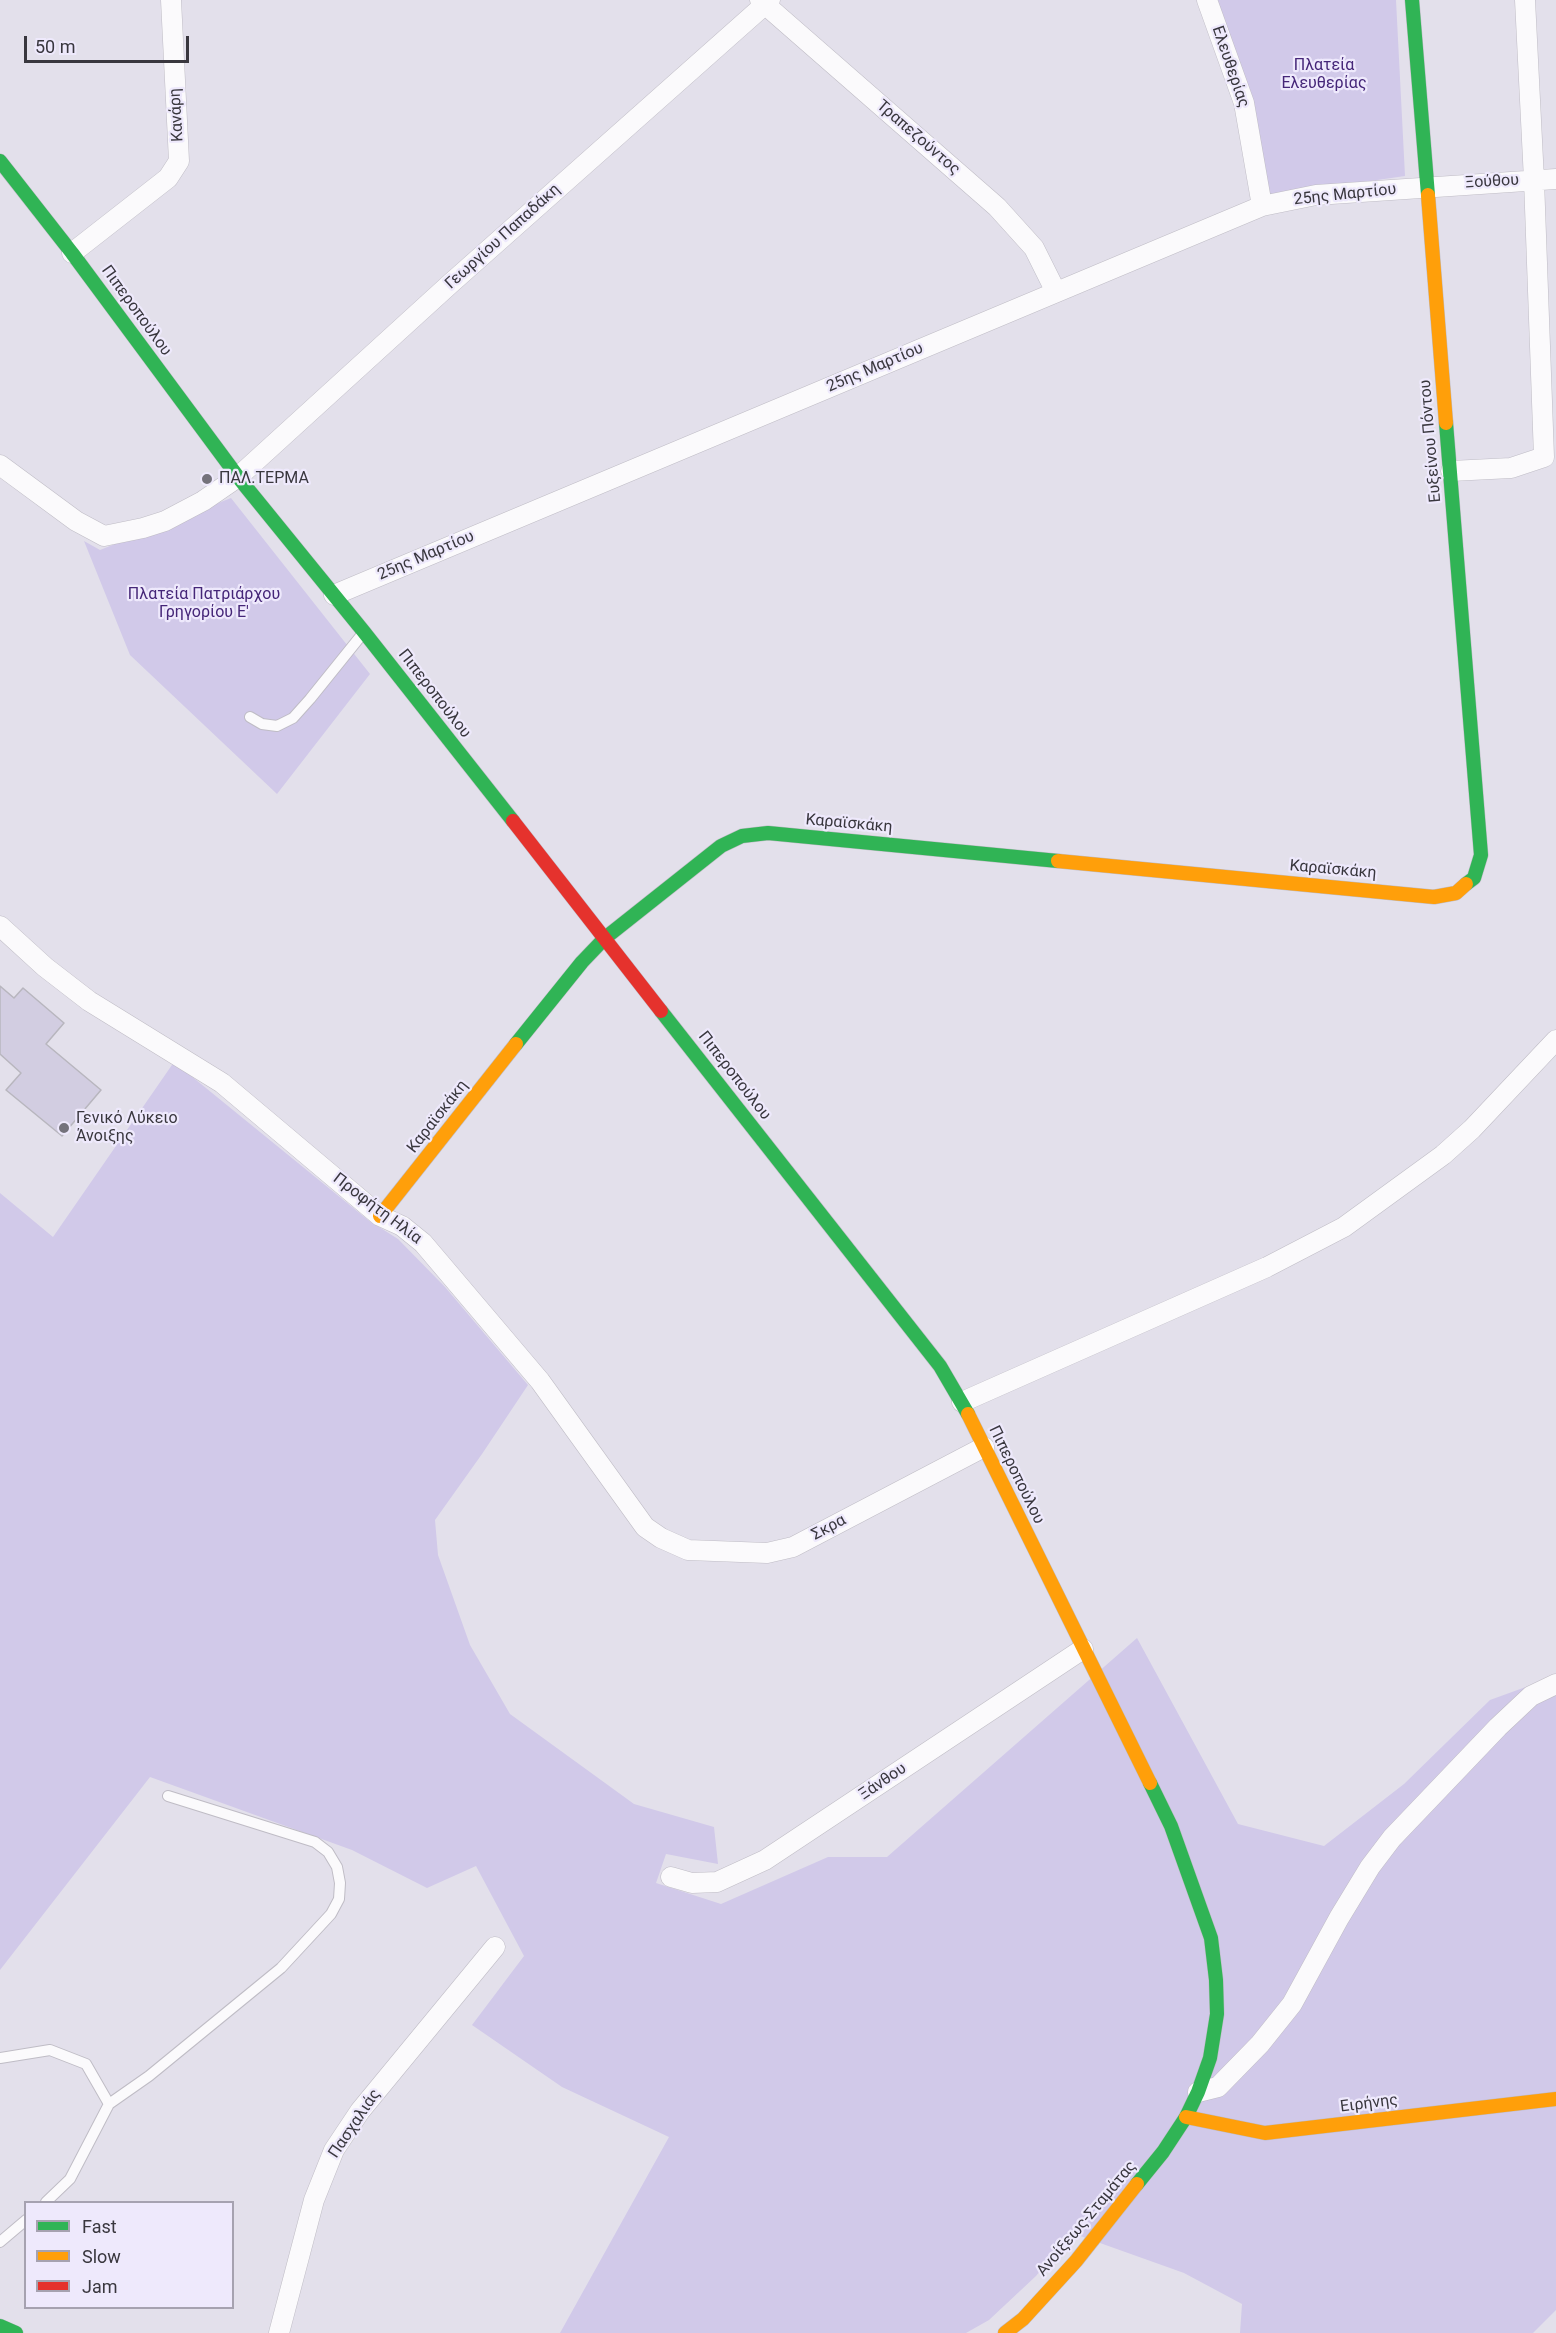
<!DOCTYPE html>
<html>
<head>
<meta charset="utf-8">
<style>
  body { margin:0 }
  #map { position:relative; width:1556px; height:2333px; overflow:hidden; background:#e3e0eb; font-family:Roboto,sans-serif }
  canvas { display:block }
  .legend { position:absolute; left:24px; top:2201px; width:210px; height:108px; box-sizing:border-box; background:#eee9fc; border:2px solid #a6a2b0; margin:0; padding:8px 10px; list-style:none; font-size:18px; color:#39373e }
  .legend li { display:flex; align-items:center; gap:12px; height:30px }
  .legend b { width:30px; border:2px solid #a6a2b0 }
  .scale { position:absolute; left:24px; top:36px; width:165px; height:27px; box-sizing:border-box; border:3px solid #39373e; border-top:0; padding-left:8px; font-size:18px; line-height:21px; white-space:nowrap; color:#39373e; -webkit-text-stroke:4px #eee9fc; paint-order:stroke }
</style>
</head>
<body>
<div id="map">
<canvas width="1556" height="2333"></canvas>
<ul class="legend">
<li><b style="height:8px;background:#30b455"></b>Fast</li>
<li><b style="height:8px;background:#ff9f0a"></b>Slow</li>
<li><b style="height:8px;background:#e5322d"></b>Jam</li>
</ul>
<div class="scale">50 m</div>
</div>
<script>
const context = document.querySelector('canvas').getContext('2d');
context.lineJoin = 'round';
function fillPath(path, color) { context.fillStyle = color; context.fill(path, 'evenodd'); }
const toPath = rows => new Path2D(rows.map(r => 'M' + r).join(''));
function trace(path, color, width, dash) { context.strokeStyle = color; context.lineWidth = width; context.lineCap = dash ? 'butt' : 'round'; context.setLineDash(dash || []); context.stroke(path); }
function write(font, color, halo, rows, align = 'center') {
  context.font = font + ' Roboto,sans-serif'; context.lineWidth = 4.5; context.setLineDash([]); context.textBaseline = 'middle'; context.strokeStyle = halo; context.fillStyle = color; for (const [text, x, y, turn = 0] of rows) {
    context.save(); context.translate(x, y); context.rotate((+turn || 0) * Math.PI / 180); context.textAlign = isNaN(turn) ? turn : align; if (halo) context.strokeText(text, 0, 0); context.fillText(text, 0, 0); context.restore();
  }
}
fillPath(toPath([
  [1216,0,1396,0,1405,176,1267,196],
  [231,498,370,674,277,794,130,655,84,541,100,550],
  [174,1062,368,1220,398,1239,445,1287,528,1385,482,1454,435,1520,438,1555,470,1645,510,1714,634,1804,714,1827,718,1864,666,1854,656,1883,721,1904,828,1857,887,1857,1137,1638,1238,1824,1324,1846,1404,1784,1490,1700,1556,1676,1556,2310,1533,2333,1240,2333,1242,2304,1184,2273,1072,2233,1036,2276,989,2320,966,2333,560,2333,669,2137,562,2087,472,2025,524,1956,476,1866,427,1888,352,1850,150,1777,0,1970,0,1193,53,1237]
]), '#d1c9e9');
const building = toPath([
  [0,986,14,998,23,988,64,1023,46,1044,101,1090,62,1136,6,1090,21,1073,0,1054,0,986]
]);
fillPath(building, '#d2cde1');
trace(building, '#b8b6be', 1.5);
const lane = toPath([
  [250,717,262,724,277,726,293,718,310,699,364,632],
  [0,2058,50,2050,86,2064,109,2104],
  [46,2202,70,2179,109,2104,149,2076,281,1968,331,1914,339,1899,340,1883,337,1867,328,1852,315,1842,168,1796],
  [0,2242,26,2220]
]);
const street = toPath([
  [760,0,997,207,1034,248,1056,292],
  [1207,0,1244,103,1262,206],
  [72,253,168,178,179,161,171,0],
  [0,465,76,521,104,536,143,528,165,521,203,501,238,477,450,284,770,0],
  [1451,471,1511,468,1544,457,1534,180,1525,0],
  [334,595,1262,206,1316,195,1556,179],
  [0,926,45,967,89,1001,222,1083,380,1216,402,1226,423,1243,540,1381,645,1527,661,1538,688,1550,767,1553,793,1547,984,1447],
  [962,1402,1267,1267,1344,1227,1443,1155,1472,1129,1556,1040],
  [671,1877,692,1883,717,1882,765,1860,1083,1649],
  [1198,2092,1218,2087,1260,2044,1292,2004,1339,1918,1370,1867,1392,1838,1498,1727,1531,1696,1556,1684],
  [279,2333,314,2200,334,2150,360,2111,495,1947]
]);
const fast = toPath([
  [1412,0,1428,195],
  [0,161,72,253,238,477,364,632,513,821],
  [1446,423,1481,855,1474,878,1466,884],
  [661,1011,940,1366,968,1414],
  [516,1044,582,962,605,938,721,846,742,836,768,833,1058,861],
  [1137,2184,1163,2152,1186,2117,1198,2092,1210,2058,1217,2014,1216,1980,1211,1938,1171,1826,1150,1783],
  [0,2326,16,2333]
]);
const slow = toPath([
  [1428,195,1446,423],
  [1058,861,1434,897,1456,893,1466,884],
  [380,1216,516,1044],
  [968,1414,1150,1783],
  [1186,2117,1265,2133,1556,2099],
  [1005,2333,1023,2319,1076,2261,1137,2184]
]);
const jam = toPath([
  [513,821,661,1011]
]);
trace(lane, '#bfbcc5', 12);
trace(street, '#bfbcc5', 21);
trace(fast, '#bfbcc5', 15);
trace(slow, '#bfbcc5', 15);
trace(jam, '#bfbcc5', 15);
trace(lane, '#fbfafc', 10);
trace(street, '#fbfafc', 20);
trace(fast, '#30b455', 14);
trace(slow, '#ff9f0a', 14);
trace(jam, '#e5322d', 14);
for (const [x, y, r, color] of [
  [207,479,6,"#74727b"],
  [64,1128,6,"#74727b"]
]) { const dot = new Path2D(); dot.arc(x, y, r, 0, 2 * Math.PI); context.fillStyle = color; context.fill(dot); trace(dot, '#eee9fc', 2); }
write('16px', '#452678', '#eee9fc', [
  ["Πλατεία",1324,66],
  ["Ελευθερίας",1324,84],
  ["Πλατεία Πατριάρχου",204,595],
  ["Γρηγορίου Ε'",204,613]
]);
write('16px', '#39373e', '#eee9fc', [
  ["Ελευθερίας",1230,67,71],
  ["Κανάρη",177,115,-93],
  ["Τραπεζούντος",918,138,41],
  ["Ξούθου",1492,182,-3],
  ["25ης Μαρτίου",1345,195,-6],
  ["Γεωργίου Παπαδάκη",503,237,-42],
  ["Πιπεροπούλου",136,311,54],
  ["25ης Μαρτίου",875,368,-23],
  ["Ευξείνου Πόντου",1431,441,-95],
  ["25ης Μαρτίου",426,556,-23],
  ["Πιπεροπούλου",434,694,52],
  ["Καραϊσκάκη",849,824,5],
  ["Καραϊσκάκη",1333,870,5],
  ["Πιπεροπούλου",734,1076,52],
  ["Καραϊσκάκη",438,1117,-52],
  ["Προφήτη Ηλία",377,1209,37],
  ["Πιπεροπούλου",1016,1475,64],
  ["Σκρα",829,1528,-28],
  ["Ξάνθου",883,1782,-34],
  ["Ειρήνης",1369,2104,-7],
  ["Πασχαλιάς",355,2124,-56],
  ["Ανοίξεως-Σταμάτας",1087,2219,-50]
]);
write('16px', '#39373e', '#eee9fc', [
  ["ΠΑΛ.ΤΕΡΜΑ",219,479],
  ["Γενικό Λύκειο",76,1119],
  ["Άνοιξης",76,1137]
], 'left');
</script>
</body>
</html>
